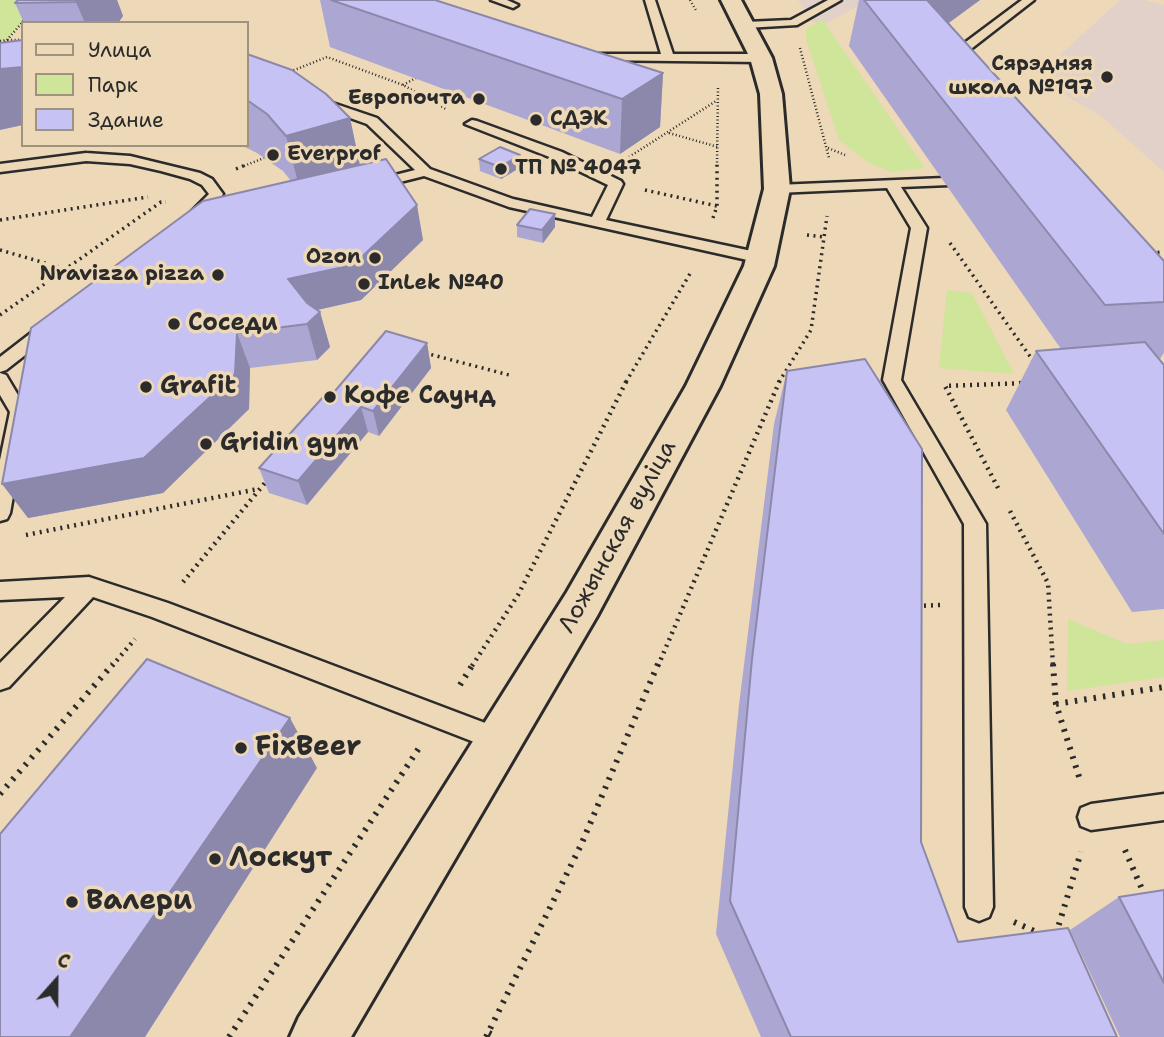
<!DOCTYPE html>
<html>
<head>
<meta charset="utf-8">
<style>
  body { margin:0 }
  #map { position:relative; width:1164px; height:1037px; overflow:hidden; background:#edd8b7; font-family:"Shantell Sans",sans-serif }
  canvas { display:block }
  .legend { position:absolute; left:21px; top:21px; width:228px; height:126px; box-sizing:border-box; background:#edd8b7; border:2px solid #9f937f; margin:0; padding:9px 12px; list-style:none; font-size:21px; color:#2b2b2b }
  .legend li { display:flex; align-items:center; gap:14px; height:35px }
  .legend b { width:35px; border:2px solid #9f937f }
  .north { position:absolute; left:21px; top:946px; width:70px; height:70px; -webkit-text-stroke:5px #edd8b7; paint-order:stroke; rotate:21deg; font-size:19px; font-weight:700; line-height:28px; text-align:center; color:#2b2b2b }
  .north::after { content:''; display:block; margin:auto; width:24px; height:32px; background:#2b2b2b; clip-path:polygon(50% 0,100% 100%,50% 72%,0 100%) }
</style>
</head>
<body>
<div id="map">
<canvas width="1164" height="1037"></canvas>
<ul class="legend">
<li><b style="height:9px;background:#edd8b7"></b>Улица</li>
<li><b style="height:19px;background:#cee59a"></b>Парк</li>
<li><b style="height:19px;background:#c7c2f4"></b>Здание</li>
</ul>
<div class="north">С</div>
</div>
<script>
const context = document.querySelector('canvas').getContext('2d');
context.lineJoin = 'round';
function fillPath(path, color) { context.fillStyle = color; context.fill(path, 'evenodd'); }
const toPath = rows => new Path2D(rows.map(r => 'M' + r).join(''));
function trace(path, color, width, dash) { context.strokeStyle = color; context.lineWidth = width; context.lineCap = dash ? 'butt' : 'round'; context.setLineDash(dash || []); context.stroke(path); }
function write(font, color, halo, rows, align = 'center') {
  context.font = font + ' "Shantell Sans",sans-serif'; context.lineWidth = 7; context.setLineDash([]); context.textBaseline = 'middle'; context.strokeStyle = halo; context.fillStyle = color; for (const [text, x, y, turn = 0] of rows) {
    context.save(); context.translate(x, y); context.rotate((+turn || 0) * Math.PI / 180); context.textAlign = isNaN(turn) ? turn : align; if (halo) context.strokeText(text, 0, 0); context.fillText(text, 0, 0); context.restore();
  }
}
fillPath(toPath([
  [798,0,869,0,818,28],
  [1120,0,1145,0,1164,5,1164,172,1101,116,1051,87,1048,66]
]), '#e2d1c9');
fillPath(toPath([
  [0,0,42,0,7,40,0,41],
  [822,19,925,168,893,172,869,163,839,140,806,39,806,29],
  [947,290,972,293,1014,374,939,368],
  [1068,619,1127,644,1164,640,1164,677,1067,691]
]), '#cee59a');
const lane = toPath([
  [491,0,507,0,518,5,513,8,491,0],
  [645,0,655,0,673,54,761,54,767,58,761,62,587,60,585,58,591,54,661,54,645,0],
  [828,0,841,0,797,25,746,28,740,25,746,22,791,20,828,0],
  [1022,0,1034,0,958,59,962,64,960,67,952,67,945,58,947,56,1022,0],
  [315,97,377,118,430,169,513,199,592,217,608,185,552,158,465,124,472,120,477,121,562,152,621,181,623,184,606,220,761,253,769,258,761,263,509,207,424,176,372,189,367,188,367,182,415,170,367,124,311,104,309,101,315,97],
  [86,153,130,156,200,173,212,179,223,194,214,207,192,222,185,218,209,194,202,185,190,179,161,171,130,164,86,161,0,172,0,164,86,153],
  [944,178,951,182,949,185,901,187,927,228,901,380,986,524,993,907,989,917,979,921,969,917,965,907,964,524,883,380,911,228,887,188,777,193,770,189,777,185,944,178],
  [50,322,56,323,59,327,56,331,6,370,0,372,0,357,44,323,50,322],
  [0,373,6,375,28,412,10,513,7,519,0,521,0,460,10,412,0,395,0,373],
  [89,577,168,603,509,732,513,740,509,748,500,752,152,617,93,597,9,687,0,690,0,663,65,597,0,600,0,582,89,577],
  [1164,794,1164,820,1091,830,1081,826,1078,817,1081,808,1091,804,1164,794]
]);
const street = toPath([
  [721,0,741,0,772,58,782,94,790,189,774,266,720,386,597,616,351,1037,290,1037,299,1017,567,592,686,386,744,266,764,189,760,94,750,58,721,0]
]);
trace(lane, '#2b2b2b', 5);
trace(street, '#2b2b2b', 6);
trace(toPath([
  [690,0,697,12],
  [0,41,7,40,27,17],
  [0,47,7,40,23,40],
  [800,48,829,158],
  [287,73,327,57,403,85,446,109],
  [403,85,416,78],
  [669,133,718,147],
  [828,148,845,155],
  [629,157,716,101],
  [244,166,264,158],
  [717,166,718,88]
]), '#2b2b2b', 2.5, [1, 2.5]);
trace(toPath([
  [236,169,248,164],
  [645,190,717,206],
  [713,218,717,206,717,164],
  [0,220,148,197],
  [807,235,824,237],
  [950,243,1034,362],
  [0,250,66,269],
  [1151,253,1164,252],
  [0,315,161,202,166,202],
  [425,353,513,376],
  [626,382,691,272],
  [779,382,811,330,827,216]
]), '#2b2b2b', 3.5, [2, 4.5]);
trace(toPath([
  [998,488,945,386,1024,383],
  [1010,511,1048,583,1053,666],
  [26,535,258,489],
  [183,582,269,478],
  [917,606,940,605],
  [112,666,135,639],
  [472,666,518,595,627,380],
  [658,666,780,380]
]), '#2b2b2b', 4.5, [2, 5]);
trace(toPath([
  [1053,664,1056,704,1081,783],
  [460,685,473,664],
  [1056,704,1164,687],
  [0,794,113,664],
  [1125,850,1145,896],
  [1014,922,1041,934],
  [1056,934,1081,852],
  [489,1033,497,1037],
  [229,1037,419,748],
  [486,1037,581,845,658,664]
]), '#2b2b2b', 6, [2.5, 7]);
fillPath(lane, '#edd8b7');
fillPath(street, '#edd8b7');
fillPath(toPath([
  [117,0,123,16,118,23,24,23,15,3],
  [320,0,435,0,663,73,660,127,620,154,330,47],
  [859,0,980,0,948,23,1164,261,1164,353,1160,359,1158,359,1164,365,1164,609,1132,612,1006,410,1036,351,1061,349,849,46],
  [247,54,350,118,360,165,423,240,361,300,318,310,320,312,330,347,317,360,250,368,249,409,163,493,28,518,291,181,283,171,257,153,241,145,247,145],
  [479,159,521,167,501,179,480,171],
  [517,225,555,227,543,243,517,237],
  [427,343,431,368,379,436,368,432,307,505,269,493,259,468,329,398],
  [787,371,921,842,958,942,1117,1037,761,1037,716,934,739,705,774,424],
  [1164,890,1164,1037,1120,1037,1070,930,1119,897]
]), '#aba7d2');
fillPath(toPath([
  [77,0,117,0,123,16,118,23,85,23,76,2],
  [926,0,980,0,912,50],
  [23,67,23,125,0,130,0,69],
  [663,73,660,127,620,154,622,99],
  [350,118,362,176,301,194,286,136],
  [520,155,521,167,501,179,500,167],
  [417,205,423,240,361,300,299,314,288,279],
  [555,214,555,227,543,243,542,230],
  [320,312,330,347,317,360,307,324],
  [237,333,250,368,249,409,163,493,28,518,2,484],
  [427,343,431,368,379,436,373,411],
  [361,407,368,432,307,505,298,481],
  [290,718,317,768,145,1037,70,1037]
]), '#8b88ab');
const building = toPath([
  [18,0,77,0,76,2,15,3,18,0],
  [331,0,435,0,663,73,622,99,331,0],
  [864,0,927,0,1164,261,1164,302,1105,305,864,0],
  [23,40,23,67,0,69,0,43,23,40],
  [247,54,292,70,326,94,350,118,286,136,267,114,247,100,247,54],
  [500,147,520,155,500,167,479,159,500,147],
  [386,159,417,205,353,265,288,279,307,303,320,312,307,324,237,333,235,374,144,458,2,484,31,328,203,201,386,159],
  [530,209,555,214,542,230,517,225,530,209],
  [386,331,427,343,373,411,361,407,298,481,259,468,324,396,329,398,386,331],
  [1145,342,1164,365,1164,534,1036,351,1145,342],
  [865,359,922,449,921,842,958,942,1068,928,1117,1037,791,1037,730,901,752,659,787,371,865,359],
  [147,659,290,718,70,1037,0,1037,0,834,147,659],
  [1164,890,1164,983,1119,897,1164,890]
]);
fillPath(building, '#c7c2f4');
trace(building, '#8b88ab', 2);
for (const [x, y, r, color] of [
  [1107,77,7,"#2b2b2b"],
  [479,99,7,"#2b2b2b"],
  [536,120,7,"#2b2b2b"],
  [273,155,7,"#2b2b2b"],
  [501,169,7,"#2b2b2b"],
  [375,258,7,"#2b2b2b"],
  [218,275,7,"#2b2b2b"],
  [364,284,7,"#2b2b2b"],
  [174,324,7,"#2b2b2b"],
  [146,387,7,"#2b2b2b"],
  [330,397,7,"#2b2b2b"],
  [206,444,7,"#2b2b2b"],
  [241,748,7,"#2b2b2b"],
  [215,859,7,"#2b2b2b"],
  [72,902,7,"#2b2b2b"]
]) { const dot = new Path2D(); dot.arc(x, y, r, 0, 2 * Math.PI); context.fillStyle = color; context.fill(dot); trace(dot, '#edd8b7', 2.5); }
write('bold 21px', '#2b2b2b', '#edd8b7', [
  ["Сярэдняя",1093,65],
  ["школа №197",1093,89],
  ["Европочта",465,99],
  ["СДЭК",550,120,"left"],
  ["Everprof",287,155,"left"],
  ["ТП № 4047",515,169,"left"],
  ["Ozon",361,258],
  ["Nravizza pizza",204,275],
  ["InLek №40",378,284,"left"]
], 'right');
write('bold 24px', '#2b2b2b', '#edd8b7', [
  ["Соседи",188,324],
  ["Grafit",160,387],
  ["Кофе Саунд",344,397],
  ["Gridin gym",220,444]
], 'left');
write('24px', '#2b2b2b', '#edd8b7', [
  ["Ложынская вуліца",618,537,-61]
]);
write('bold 28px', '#2b2b2b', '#edd8b7', [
  ["FixBeer",255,748],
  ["Лоскут",229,859],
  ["Валери",86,902]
], 'left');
</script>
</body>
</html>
